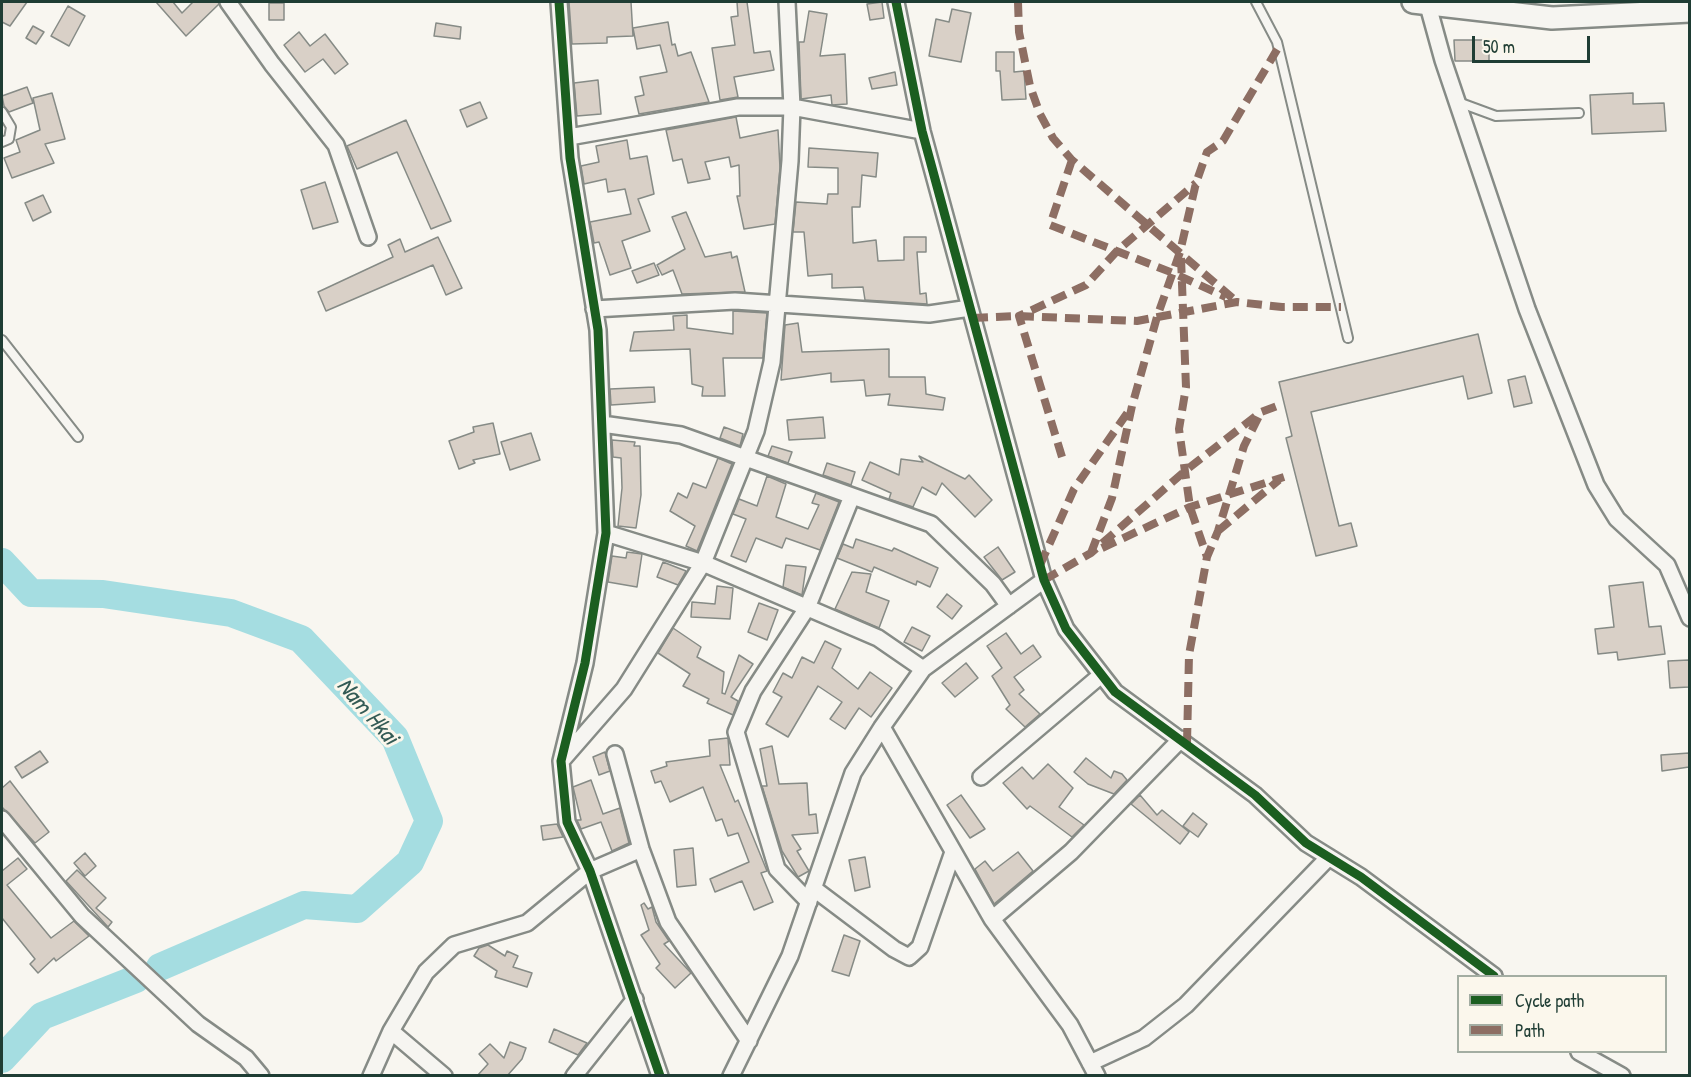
<!DOCTYPE html>
<html>
<head>
<meta charset="utf-8">
<style>
  body { margin:0 }
  #map { position:relative; width:1691px; height:1077px; overflow:hidden; background:#f8f6f0; font-family:"Patrick Hand",sans-serif }
  canvas { display:block }
  .frame { position:absolute; inset:0; border:3px solid #1f3d34; pointer-events:none }
  .legend { position:absolute; left:1457px; top:975px; width:210px; height:78px; box-sizing:border-box; background:#fbf7ec; border:2px solid #a3ada2; margin:0; padding:8px 10px; list-style:none; font-size:18px; color:#1f3d34 }
  .legend li { display:flex; align-items:center; gap:12px; height:30px }
  .legend b { width:30px; border:2px solid #a3ada2 }
  .scale { position:absolute; left:1472px; top:36px; width:118px; height:27px; box-sizing:border-box; border:3px solid #1f3d34; border-top:0; padding-left:8px; font-size:18px; line-height:21px; white-space:nowrap; color:#1f3d34; -webkit-text-stroke:4px #fbf7ec; paint-order:stroke }
</style>
</head>
<body>
<div id="map">
<canvas width="1691" height="1077"></canvas>
<div class="frame"></div>
<ul class="legend">
<li><b style="height:8px;background:#1b5e20"></b>Cycle path</li>
<li><b style="height:8px;background:#8d6e63"></b>Path</li>
</ul>
<div class="scale">50 m</div>
</div>
<script>
const context = document.querySelector('canvas').getContext('2d');
context.lineJoin = 'round';
const toPath = rows => new Path2D(rows.map(r => 'M' + r).join(''));
function trace(path, color, width, dash) { context.strokeStyle = color; context.lineWidth = width; context.lineCap = dash ? 'butt' : 'round'; context.setLineDash(dash || []); context.stroke(path); }
function fillPath(path, color) { context.fillStyle = color; context.fill(path, 'evenodd'); }
function write(font, color, halo, rows, align = 'center') {
  context.font = font + ' "Patrick Hand",sans-serif'; context.lineWidth = 6; context.setLineDash([]); context.textBaseline = 'middle'; context.strokeStyle = halo; context.fillStyle = color; for (const [text, x, y, turn = 0] of rows) {
    context.save(); context.translate(x, y); context.rotate((+turn || 0) * Math.PI / 180); context.textAlign = isNaN(turn) ? turn : align; if (halo) context.strokeText(text, 0, 0); context.fillText(text, 0, 0); context.restore();
  }
}
trace(toPath([
  [2,562,31,593,103,594,231,613,301,639,395,738,429,821,410,862,357,909,304,905,160,967],
  [2,1059,42,1016,136,979]
]), '#a5dde1', 28);
const building = toPath([
  [2,2,27,2,10,26,2,22,2,2],
  [156,2,173,2,182,13,193,2,218,2,219,4,186,36,156,2],
  [569,2,631,2,633,36,607,37,607,43,572,44,569,2],
  [737,2,747,2,754,53,770,51,774,70,734,77,738,97,720,100,712,48,735,45,731,17,738,16,737,2],
  [882,2,884,18,870,20,867,4,882,2],
  [269,3,284,3,284,20,269,20,269,3],
  [68,6,85,16,69,46,51,36,68,6],
  [952,9,971,13,961,62,929,56,936,19,949,22,952,9],
  [809,11,827,14,820,56,845,54,847,104,832,105,831,95,801,99,799,42,804,42,809,11],
  [668,22,672,45,675,44,678,56,691,52,709,102,639,114,635,97,644,95,640,77,667,72,660,45,637,49,633,28,668,22],
  [436,23,461,27,460,39,434,36,436,23],
  [33,26,44,32,36,44,26,38,33,26],
  [299,32,310,46,325,34,348,64,335,74,323,59,305,72,284,45,299,32],
  [1454,40,1489,40,1489,61,1455,61,1454,40],
  [996,52,1014,52,1014,72,1024,71,1026,99,1002,100,1000,71,996,71,996,52],
  [895,72,897,85,872,89,869,78,895,72],
  [598,80,601,114,577,116,574,83,598,80],
  [27,87,33,103,9,112,4,106,2,96,27,87],
  [52,93,65,139,45,144,54,163,12,178,4,158,20,152,16,140,40,130,33,98,52,93],
  [1633,93,1633,104,1664,103,1666,131,1592,134,1590,95,1633,93],
  [480,102,487,118,467,127,460,110,480,102],
  [736,117,740,138,778,130,780,168,775,224,744,229,737,196,740,196,739,165,731,167,729,157,705,162,710,179,688,183,682,159,673,161,666,130,736,117],
  [406,120,451,221,431,229,397,152,357,169,347,146,406,120],
  [627,140,630,159,647,156,654,194,638,199,650,231,622,241,631,268,610,275,599,242,594,243,590,222,631,214,625,189,608,192,606,179,584,184,581,166,599,162,596,146,627,140],
  [809,148,878,153,876,177,862,175,860,207,852,207,853,243,876,240,878,261,904,260,904,237,926,237,926,252,917,252,920,294,926,293,927,304,865,300,863,287,832,288,832,274,808,276,804,232,793,232,796,202,827,204,828,194,838,194,838,168,808,167,809,148],
  [325,182,338,222,313,229,301,190,325,182],
  [43,195,51,212,33,221,25,203,43,195],
  [686,212,705,257,731,252,732,258,737,256,745,292,682,294,673,270,662,275,657,265,685,249,672,217,686,212],
  [438,237,462,288,446,295,433,265,326,311,318,292,393,257,388,245,400,239,405,252,438,237],
  [654,263,659,275,637,283,632,271,654,263],
  [733,311,767,313,763,358,723,358,725,396,702,396,703,387,692,384,690,349,630,351,634,332,674,330,673,316,687,315,687,328,733,334,733,311],
  [798,323,802,352,889,349,889,377,925,377,926,394,945,398,943,410,888,405,890,394,866,396,864,380,831,382,831,373,781,380,785,325,798,323],
  [1478,334,1492,393,1468,399,1463,376,1311,412,1339,526,1351,523,1357,546,1316,556,1286,438,1292,436,1279,382,1478,334],
  [1525,376,1532,403,1514,407,1508,380,1525,376],
  [654,387,655,402,611,405,610,389,654,387],
  [823,417,825,438,789,440,787,420,823,417],
  [493,423,500,454,473,460,475,463,459,469,449,441,474,432,473,427,493,423],
  [724,427,743,434,740,446,720,438,724,427],
  [531,433,540,460,510,470,501,442,531,433],
  [612,440,635,442,634,446,640,446,641,495,636,528,618,526,622,488,621,458,613,457,612,440],
  [772,446,792,452,788,463,768,456,772,446],
  [919,456,965,479,969,475,992,500,975,517,942,483,936,495,922,487,913,507,889,499,891,493,862,480,870,462,899,475,901,459,923,462,919,456],
  [718,458,732,464,697,551,686,546,695,526,670,511,678,493,687,498,693,483,706,488,718,458],
  [827,463,855,472,851,485,823,475,827,463],
  [767,476,786,484,776,517,808,529,819,505,812,503,816,493,839,502,820,550,786,538,782,548,756,538,746,562,731,556,746,519,733,514,739,499,757,506,767,476],
  [856,539,892,551,894,548,938,568,930,587,917,581,916,585,874,567,872,572,837,558,843,544,853,548,856,539],
  [998,547,1015,572,1002,580,984,557,998,547],
  [627,552,642,554,637,587,608,582,612,556,626,558,627,552],
  [663,562,686,571,678,585,657,577,663,562],
  [786,565,806,567,802,595,783,587,786,565],
  [852,572,871,574,866,592,889,601,879,628,835,609,852,572],
  [1643,582,1649,627,1661,626,1665,654,1618,660,1617,652,1598,654,1595,629,1614,627,1609,586,1643,582],
  [717,586,733,588,730,619,691,617,692,602,715,604,717,586],
  [947,594,962,606,952,619,937,607,947,594],
  [759,603,778,610,767,640,748,632,759,603],
  [912,627,930,636,922,651,904,642,912,627],
  [673,628,701,647,697,657,724,672,722,693,725,694,739,655,753,664,731,697,738,701,733,715,707,703,709,699,683,686,690,674,658,653,673,628],
  [1006,633,1021,654,1033,645,1041,657,1014,677,1024,690,1019,694,1040,714,1025,727,1006,709,1010,705,992,676,1002,668,987,646,1006,633],
  [825,641,841,649,832,668,858,689,870,672,892,688,871,717,859,708,845,729,830,719,842,702,818,686,788,737,766,724,782,697,773,692,783,673,792,678,802,657,814,663,825,641],
  [1689,660,1689,687,1670,688,1668,661,1689,660],
  [966,663,978,678,955,697,942,683,966,663],
  [728,738,730,765,720,765,735,802,738,800,767,871,761,873,773,902,754,910,742,881,715,892,710,879,749,862,738,833,728,836,722,819,716,821,703,787,670,802,661,781,655,783,651,771,667,766,666,762,710,756,709,740,728,738],
  [772,746,779,784,807,783,809,815,816,814,818,833,792,835,801,849,797,851,809,871,798,877,782,851,762,786,767,786,760,749,772,746],
  [40,751,48,762,22,778,15,767,40,751],
  [605,752,610,771,599,775,593,757,605,752],
  [1689,753,1689,767,1662,771,1661,755,1689,753],
  [1086,758,1111,778,1114,771,1122,774,1127,780,1114,794,1088,784,1074,772,1086,758],
  [1048,764,1073,788,1059,807,1084,825,1072,837,1030,806,1027,809,1003,783,1022,767,1033,779,1048,764],
  [591,780,603,814,620,808,629,843,612,851,601,822,581,829,577,820,581,820,573,787,591,780],
  [10,781,49,832,35,843,2,807,2,788,10,781],
  [961,795,985,829,970,838,947,805,961,795],
  [1140,795,1157,815,1162,810,1189,832,1180,844,1131,804,1140,795],
  [1193,813,1207,824,1198,837,1183,826,1193,813],
  [557,824,563,837,543,840,541,826,557,824],
  [693,848,696,885,677,887,674,850,693,848],
  [1018,852,1033,871,994,904,975,869,985,861,993,871,1018,852],
  [85,853,96,866,85,876,74,863,85,853],
  [865,857,870,887,855,891,849,860,865,857],
  [18,858,27,869,7,885,51,938,74,921,89,936,56,961,54,958,38,973,30,964,35,959,2,918,2,871,18,858],
  [77,870,106,898,96,908,112,922,108,927,66,881,77,870],
  [644,903,648,909,652,907,656,922,669,941,664,944,691,973,675,988,656,968,660,964,641,935,649,930,641,905,644,903],
  [844,935,860,941,849,976,832,971,844,935],
  [488,945,505,956,507,951,518,956,513,967,532,973,527,987,495,977,497,971,474,956,479,948,488,945],
  [554,1029,587,1043,578,1055,549,1042,554,1029],
  [510,1042,526,1048,522,1059,507,1076,477,1076,488,1064,479,1054,490,1044,504,1058,510,1042]
]);
fillPath(building, '#d9d0c7');
trace(building, '#868b86', 1.5);
const service = toPath([
  [1256,2,1277,42,1348,338],
  [1458,102,1496,116,1579,113],
  [2,112,11,127,9,139,2,142],
  [2,340,78,437]
]);
const minor = toPath([
  [228,2,272,64,336,145,368,237],
  [559,2,570,158,598,330,606,533,585,663,561,761,567,822,590,871,660,1076],
  [896,2,922,131,1044,580,1066,629,1115,692,1255,795,1306,843,1361,877,1494,976],
  [1427,2,1443,60,1527,309,1596,485,1617,519,1667,565,1690,618],
  [569,137,738,107,792,107,922,131],
  [594,309,735,301,929,314,970,308],
  [602,424,681,435,931,524,993,584,1009,606],
  [606,533,703,563,878,638,923,669],
  [882,727,992,919,1070,1025,1097,1076],
  [615,754,641,849,668,922,749,1041],
  [563,759,624,689,703,563,756,431,772,362,790,161,792,107,787,2],
  [981,777,1100,676],
  [2,819,82,916,198,1024,246,1058,261,1076],
  [813,888,894,949,909,957,920,947,953,852],
  [809,902,777,869,736,732,753,691,807,608,852,496],
  [992,919,1071,852,1181,739],
  [391,1031,444,1076],
  [1579,1052,1622,1076],
  [1090,1063,1144,1038,1186,1005,1329,857],
  [371,1076,391,1031,426,972,454,945,527,923,590,871,641,849],
  [574,1076,635,999],
  [731,1076,790,956,853,773,882,727,923,669,1044,580]
]);
const secondary = toPath([
  [1413,2,1552,18,1690,11]
]);
trace(service, '#868b86', 12);
trace(minor, '#868b86', 20);
trace(secondary, '#868b86', 26);
trace(service, '#f6f5f1', 8);
trace(minor, '#f6f5f1', 15);
trace(secondary, '#f6f5f1', 21);
trace(toPath([
  [1018,2,1019,32,1030,86,1040,114,1053,138,1072,160,1237,302],
  [1072,160,1050,225,1173,273,1226,297],
  [1181,258,1186,387,1179,429,1190,507,1207,557],
  [973,318,1019,316,1137,321,1237,302,1282,307,1341,307],
  [1062,457,1019,316,1086,285,1117,251,1196,183],
  [1218,531,1279,480],
  [1102,548,1190,507,1284,477],
  [1091,553,1112,498,1132,406,1157,317,1180,252,1196,183,1207,152,1223,141,1278,48],
  [1040,565,1074,489,1128,412],
  [1044,580,1091,553,1185,471,1261,412,1277,406],
  [1187,743,1189,655,1207,557,1218,531,1244,446,1261,412]
]), '#8d6e63', 8, [15, 8]);
trace(toPath([
  [559,2,570,158,598,330,606,533,585,663,561,761,567,822,590,871,660,1076],
  [896,2,922,131,1044,580,1066,629,1115,692,1255,795,1306,843,1361,877,1494,976]
]), '#1b5e20', 9);
write('italic 24px', '#335b55', '#fbf7ec', [
  ["Nam Hkai",367,712,49]
]);
</script>
</body>
</html>
